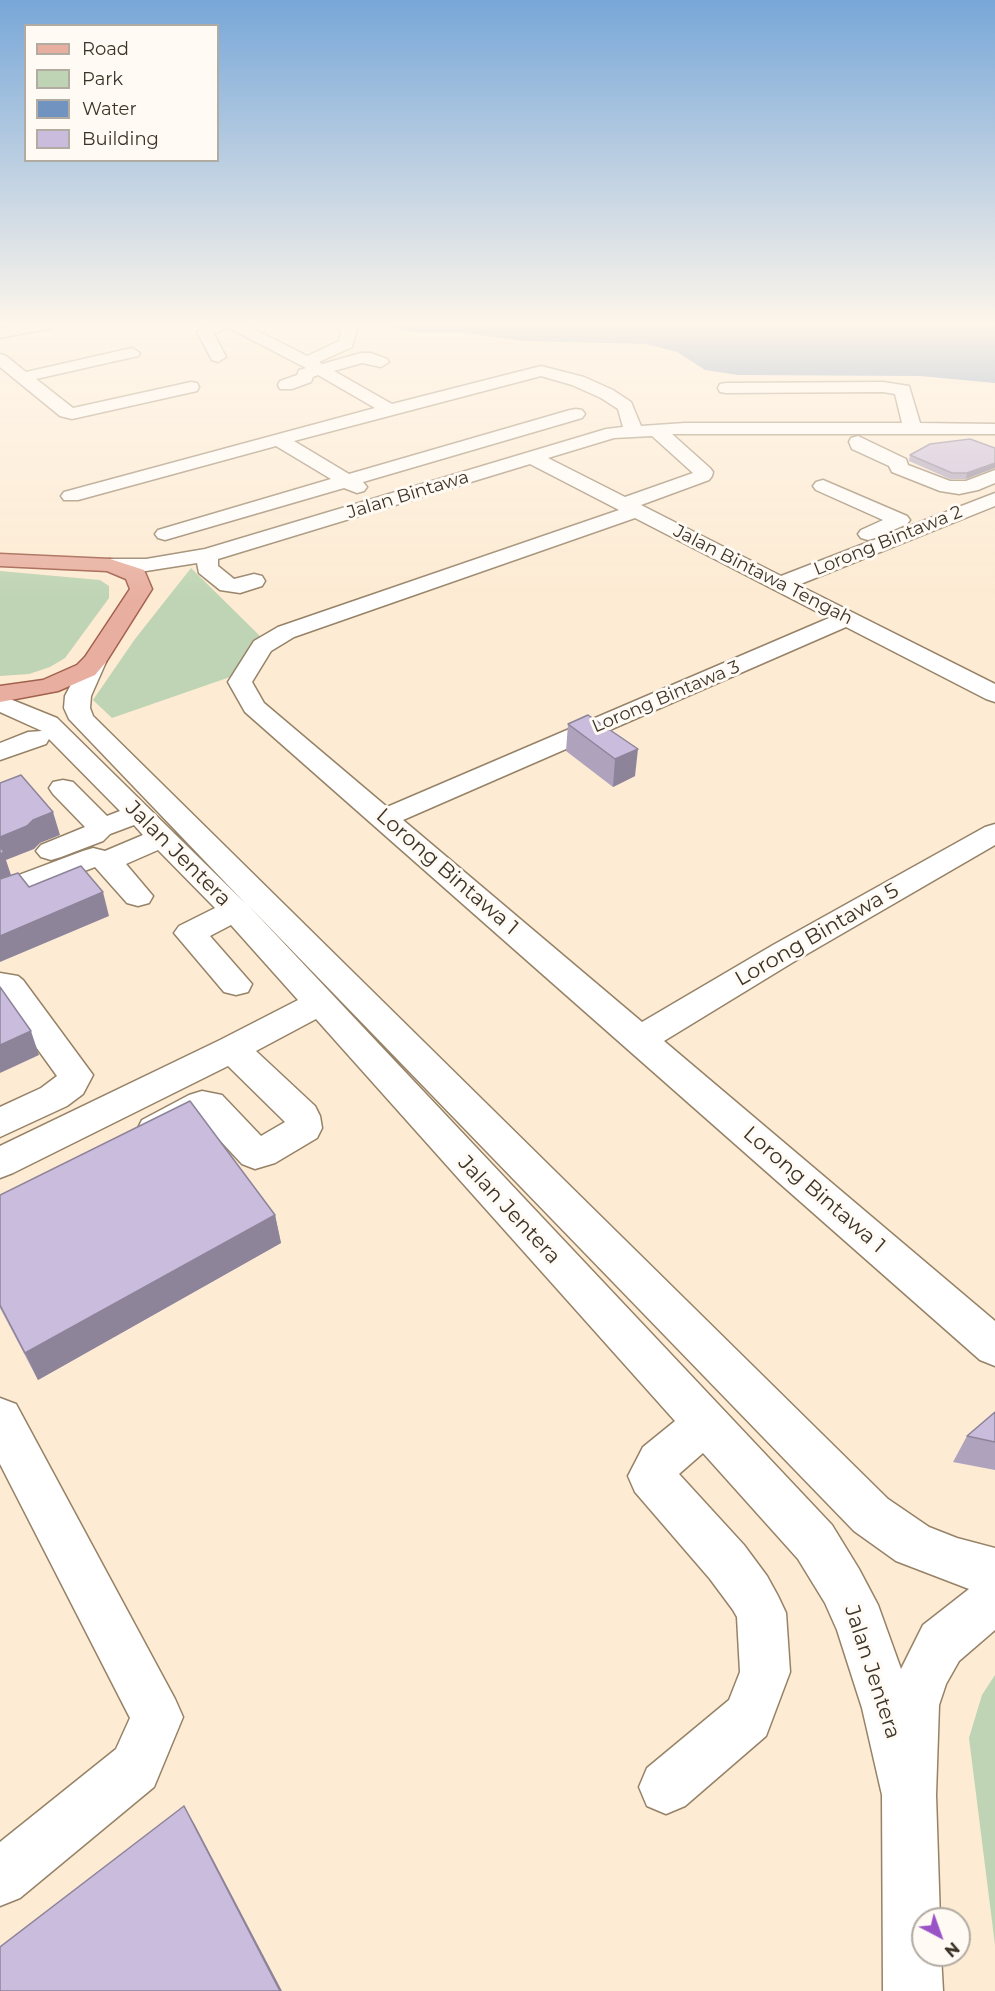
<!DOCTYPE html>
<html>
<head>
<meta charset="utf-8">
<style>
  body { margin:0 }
  #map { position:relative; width:995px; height:1991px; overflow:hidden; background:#fdebd3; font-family:Montserrat,sans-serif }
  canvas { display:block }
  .legend { position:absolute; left:24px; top:24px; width:195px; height:138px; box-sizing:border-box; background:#fffaf4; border:2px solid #b1aba2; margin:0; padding:8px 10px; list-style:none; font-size:18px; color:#3c3428 }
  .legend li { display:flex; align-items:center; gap:12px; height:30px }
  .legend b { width:30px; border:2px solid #b1aba2 }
  .north { position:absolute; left:911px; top:1907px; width:60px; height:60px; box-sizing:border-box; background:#fffaf4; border:2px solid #b1aba2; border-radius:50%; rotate:139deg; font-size:16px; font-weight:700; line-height:24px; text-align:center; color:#3c3428 }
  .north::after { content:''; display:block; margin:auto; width:21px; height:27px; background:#9a53c6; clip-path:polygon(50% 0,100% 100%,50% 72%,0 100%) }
</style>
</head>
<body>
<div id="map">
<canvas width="995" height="1991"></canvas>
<ul class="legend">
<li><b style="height:8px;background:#e8afa0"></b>Road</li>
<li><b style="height:16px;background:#bed4b4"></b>Park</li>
<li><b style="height:16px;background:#7093bf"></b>Water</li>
<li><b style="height:16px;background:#cabcdc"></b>Building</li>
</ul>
<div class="north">N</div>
</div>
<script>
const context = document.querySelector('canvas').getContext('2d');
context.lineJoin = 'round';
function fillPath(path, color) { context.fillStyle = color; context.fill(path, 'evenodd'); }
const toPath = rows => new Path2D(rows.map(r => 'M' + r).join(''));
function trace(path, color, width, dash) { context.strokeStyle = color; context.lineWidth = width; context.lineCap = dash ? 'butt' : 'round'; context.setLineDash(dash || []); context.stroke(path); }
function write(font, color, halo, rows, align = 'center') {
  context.font = font + ' Montserrat,sans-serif'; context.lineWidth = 6; context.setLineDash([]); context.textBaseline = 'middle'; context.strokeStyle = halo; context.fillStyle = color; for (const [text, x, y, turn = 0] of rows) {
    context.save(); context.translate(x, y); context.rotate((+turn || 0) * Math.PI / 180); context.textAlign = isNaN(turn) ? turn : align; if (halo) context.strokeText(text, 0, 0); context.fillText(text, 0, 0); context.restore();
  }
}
fillPath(toPath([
  [191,568,261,637,230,677,112,718,93,700,135,639],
  [0,571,100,580,109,586,109,598,65,658,50,667,29,674,0,676],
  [995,1675,995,1945,969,1738,982,1695]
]), '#bed4b4');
fillPath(toPath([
  [371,323,995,323,995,383,920,376,738,375,705,370,677,352,646,344,524,341,458,332,411,332]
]), '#7093bf');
const minor = toPath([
  [30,323,60,323,52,328,0,338,0,328,30,323],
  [211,323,242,323,307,356,339,341,341,331,332,326,330,323,348,323,357,329,352,347,319,362,322,364,361,353,371,353,387,359,389,362,381,367,362,363,334,371,392,404,541,366,584,377,613,390,631,402,641,426,685,423,902,423,895,394,883,392,726,393,720,392,718,388,720,384,726,383,883,382,909,386,920,423,995,424,995,434,672,434,710,468,713,472,712,476,709,480,641,505,781,576,995,493,995,506,798,585,995,684,995,702,986,699,846,627,403,820,642,1022,773,945,985,827,995,824,995,845,795,961,664,1041,995,1321,995,1366,980,1360,245,712,228,682,254,641,278,627,619,510,530,464,218,559,218,566,234,579,254,574,262,576,265,581,262,586,240,593,220,590,199,573,197,563,146,571,110,571,102,570,99,565,102,560,110,559,146,559,205,549,606,429,623,427,618,409,601,398,572,385,541,376,294,441,349,474,570,410,576,409,582,410,585,414,582,418,363,482,367,487,364,491,357,493,344,488,165,540,158,538,155,534,158,530,331,479,276,446,78,500,64,500,61,496,64,492,375,408,318,375,313,377,311,382,292,389,280,389,278,385,280,381,297,375,299,370,306,368,227,327,214,334,226,357,218,362,212,360,197,332,211,323],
  [652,436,693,473,625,497,548,458,614,438,652,436],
  [635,518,829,618,387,807,264,703,252,682,271,651,294,637,635,518],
  [132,348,140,353,138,356,36,379,73,408,191,382,197,383,199,387,197,391,72,419,60,416,0,367,0,354,6,356,26,372,132,348],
  [858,436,906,459,908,465,950,481,966,481,995,470,995,483,978,490,959,494,940,491,892,472,889,466,852,449,849,442,851,438,858,436],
  [823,480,907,516,910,520,907,524,875,538,868,540,861,538,858,534,861,530,883,520,816,490,813,486,816,482,823,480],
  [94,655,103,657,106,662,91,696,90,708,93,716,888,1499,929,1527,957,1538,995,1548,995,1630,959,1661,946,1684,939,1705,936,1795,940,1919,923,1919,923,1955,941,1955,943,1991,883,1991,882,1795,862,1708,837,1630,825,1603,798,1559,703,1453,679,1474,744,1545,767,1576,778,1596,786,1613,790,1672,766,1736,685,1806,666,1814,647,1806,639,1787,647,1768,729,1700,740,1672,737,1617,733,1610,710,1579,635,1492,628,1476,643,1447,675,1421,316,1019,256,1051,315,1106,320,1116,322,1128,317,1138,275,1163,255,1169,242,1164,202,1121,168,1140,155,1144,142,1140,137,1130,142,1120,189,1095,202,1091,222,1095,261,1136,285,1122,228,1066,13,1173,0,1178,0,1146,220,1040,298,1000,231,925,210,936,252,984,248,992,236,995,224,992,174,933,179,926,215,908,158,850,126,864,153,896,149,903,138,906,127,903,95,867,0,903,0,882,83,851,93,848,105,851,143,835,134,825,110,834,103,841,61,857,51,860,41,857,36,851,41,845,85,827,53,794,49,788,53,782,63,780,73,782,107,816,120,811,49,739,46,744,0,760,0,743,28,732,42,731,0,712,0,695,57,718,245,903,69,719,64,708,65,696,85,657,94,655],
  [247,904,854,1531,896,1561,969,1589,923,1625,901,1669,878,1605,859,1569,832,1525,247,904],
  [0,973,18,976,23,980,93,1075,83,1094,67,1106,0,1137,0,1107,41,1088,57,1076,0,997,0,973],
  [0,1398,16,1404,175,1699,183,1717,154,1787,20,1898,0,1906,0,1842,116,1749,130,1718,0,1464,0,1398]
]);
const major = toPath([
  [0,554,110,559,144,570,152,589,106,662,95,675,58,691,0,702,0,686,43,680,77,665,85,657,130,589,126,579,107,571,0,566,0,554]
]);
trace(minor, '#968267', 3);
trace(major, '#a2614d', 3);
fillPath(minor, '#fff');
fillPath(major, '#e8afa0');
fillPath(toPath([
  [993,447,966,479,950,479,909,461,910,455],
  [588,715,635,776,613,787,566,751,568,724],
  [0,1195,275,1215,281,1243,38,1380,0,1308],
  [995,1412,995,1470,953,1462,967,1436]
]), '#aea2bd');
fillPath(toPath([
  [995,463,995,468,966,479,967,473],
  [638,749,635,776,613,787,615,759],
  [53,812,60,835,40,843,34,849,6,860,11,875,0,880,0,837,33,820],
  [103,892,109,916,0,962,0,936],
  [31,1031,39,1055,0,1073,0,1045],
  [275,1215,281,1243,38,1380,25,1353],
  [184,1806,195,1825,282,1991,280,1991]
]), '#8d849a');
const building = toPath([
  [970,439,995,448,995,463,967,473,952,473,910,455,930,444,970,439],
  [588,715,638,749,615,759,568,724,588,715],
  [21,775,53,812,33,820,27,826,0,837,0,783,21,775],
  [0,847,4,852,0,854,0,847],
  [81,866,103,892,0,936,0,879,18,873,29,887,81,866],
  [0,987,31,1031,0,1045,0,987],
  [190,1101,275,1215,25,1353,0,1305,0,1195,190,1101],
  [995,1412,995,1442,967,1436,995,1412],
  [184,1806,280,1991,0,1991,0,1947,184,1806]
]);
fillPath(building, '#cabcdc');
trace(building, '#8d849a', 1.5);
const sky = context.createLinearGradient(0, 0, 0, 601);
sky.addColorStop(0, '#78a7d8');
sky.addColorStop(0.54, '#fef6eb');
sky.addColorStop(1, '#fef6eb00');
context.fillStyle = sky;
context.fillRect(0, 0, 995, 601);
write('18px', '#3c3428', '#fffaf4', [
  ["Jalan Bintawa",408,495,-17],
  ["Lorong Bintawa 2",888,541,-22],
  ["Jalan Bintawa Tengah",763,575,27],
  ["Lorong Bintawa 3",666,697,-23]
]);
write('21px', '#3c3428', '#fffaf4', [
  ["Jalan Jentera",178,854,45],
  ["Lorong Bintawa 1",447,872,41],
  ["Lorong Bintawa 5",817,935,-30],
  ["Lorong Bintawa 1",814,1190,41],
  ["Jalan Jentera",509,1210,47],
  ["Jalan Jentera",872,1672,72]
]);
</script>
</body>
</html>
